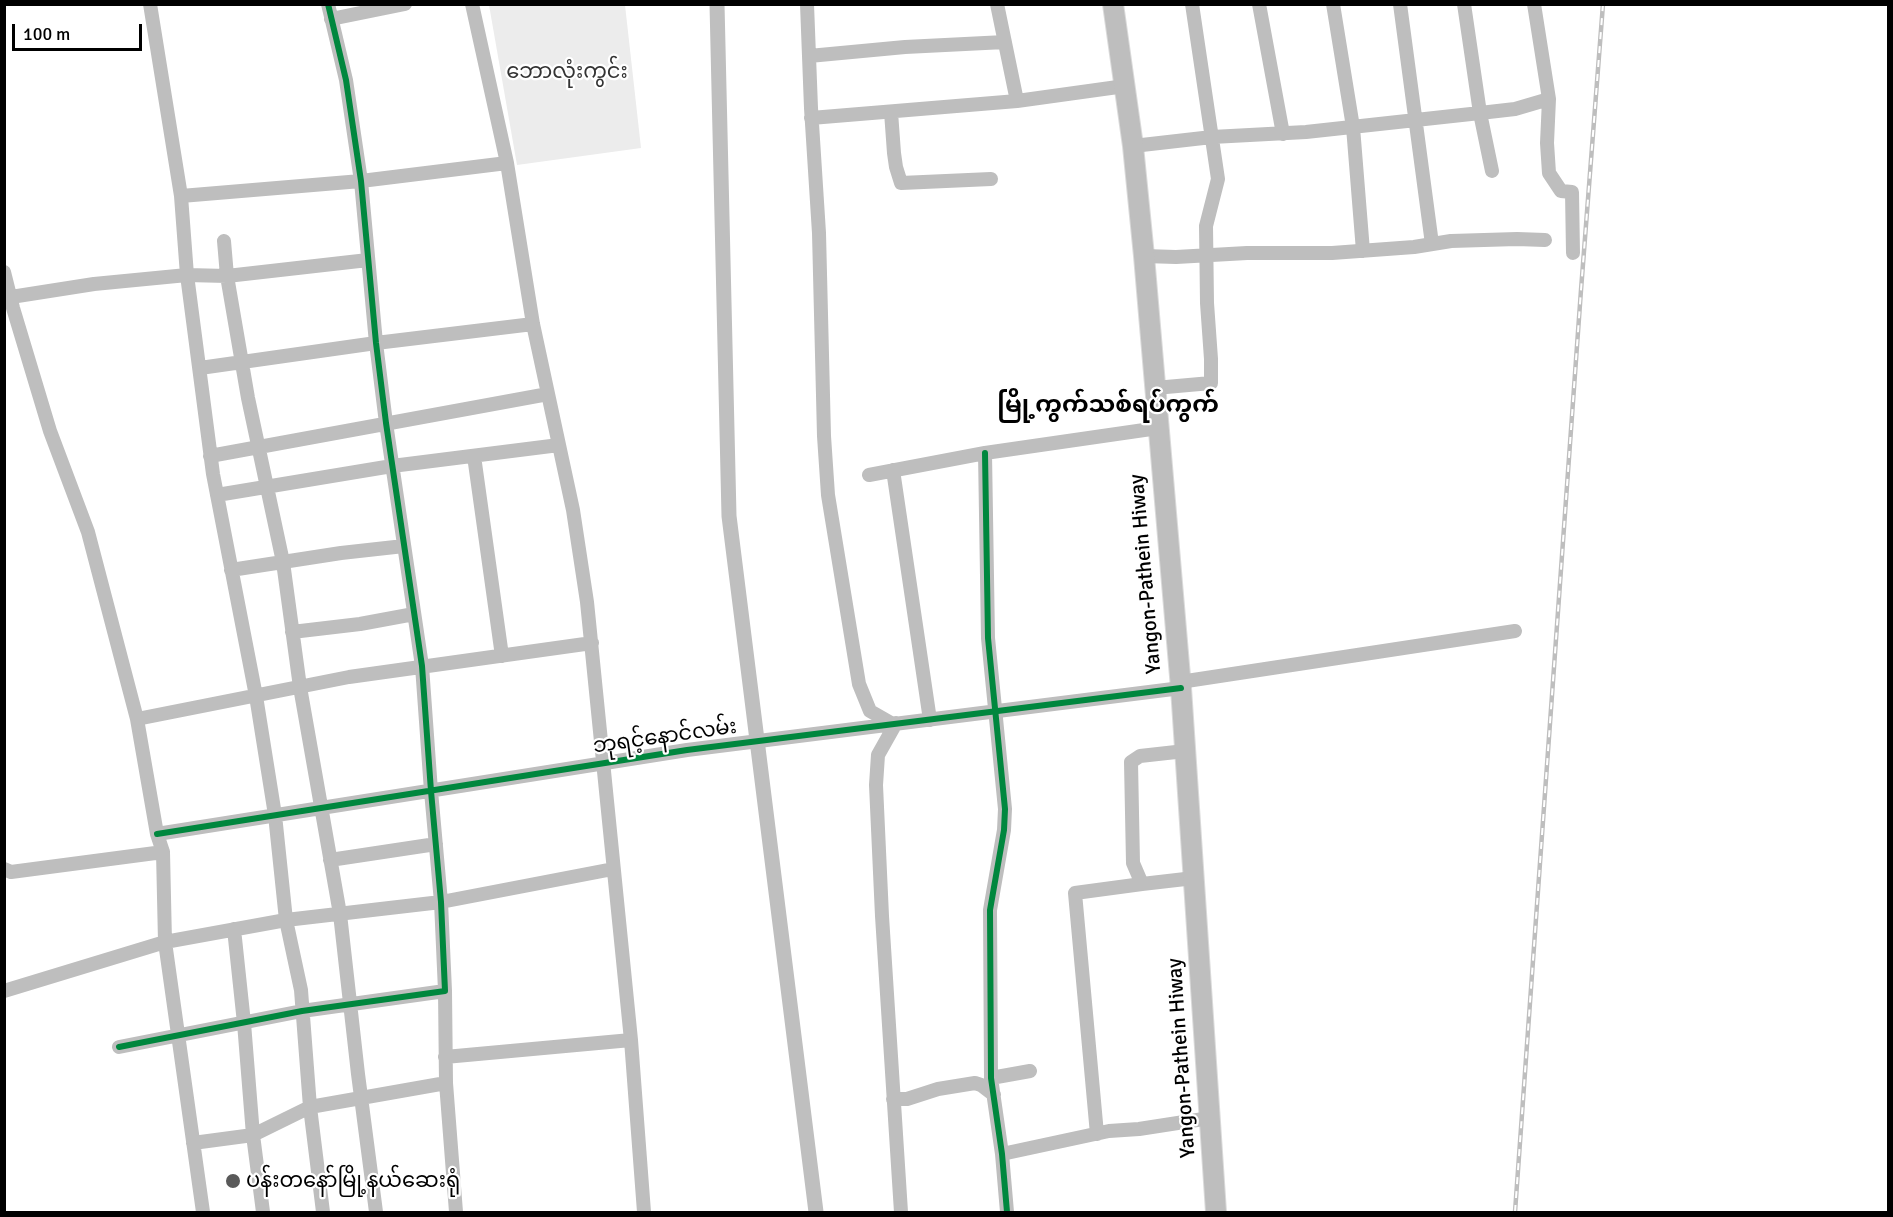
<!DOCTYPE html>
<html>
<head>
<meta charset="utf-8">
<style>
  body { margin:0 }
  #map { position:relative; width:1893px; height:1217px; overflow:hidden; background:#fff; font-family:Signika,sans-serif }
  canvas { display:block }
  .frame { position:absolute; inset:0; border:6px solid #000; pointer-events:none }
  .scale { position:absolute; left:12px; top:24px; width:130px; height:27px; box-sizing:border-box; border:3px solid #000; border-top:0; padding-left:8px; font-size:18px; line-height:21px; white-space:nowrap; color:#000; -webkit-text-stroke:4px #fff; paint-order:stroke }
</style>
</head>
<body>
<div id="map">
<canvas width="1893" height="1217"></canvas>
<div class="frame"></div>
<div class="scale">100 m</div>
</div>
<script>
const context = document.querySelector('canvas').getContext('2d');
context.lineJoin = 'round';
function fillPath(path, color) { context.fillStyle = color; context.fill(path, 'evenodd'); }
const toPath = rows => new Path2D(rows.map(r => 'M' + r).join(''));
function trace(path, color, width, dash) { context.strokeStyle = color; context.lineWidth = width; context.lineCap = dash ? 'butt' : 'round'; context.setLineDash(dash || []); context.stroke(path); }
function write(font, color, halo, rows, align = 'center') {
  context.font = font + ' Signika,"Noto Sans Myanmar",sans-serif'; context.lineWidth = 4.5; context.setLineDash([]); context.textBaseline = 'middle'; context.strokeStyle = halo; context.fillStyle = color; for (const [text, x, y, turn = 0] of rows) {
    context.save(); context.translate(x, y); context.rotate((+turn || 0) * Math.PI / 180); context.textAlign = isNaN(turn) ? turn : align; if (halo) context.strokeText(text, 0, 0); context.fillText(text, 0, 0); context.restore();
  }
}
fillPath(toPath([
  [489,5,625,5,641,148,517,165]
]), '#ececec');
trace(toPath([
  [717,4,729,516,816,1212]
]), '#bfbfbf', 15);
const highway = toPath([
  [1113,4,1133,146,1144,256,1181,688,1216,1212]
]);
trace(highway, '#dbdbdb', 22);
trace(toPath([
  [150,4,181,196,187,275,213,474,256,696,275,815,286,920,301,990,310,1107,323,1212],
  [472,4,507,163,533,324,573,510,587,602,631,1040,644,1212],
  [807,4,811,108,819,233,824,436,828,495,859,684,870,711,891,723],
  [997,4,1017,101],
  [1259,4,1283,134],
  [1333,4,1353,127,1363,251],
  [1400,4,1432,244],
  [1464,4,1480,113,1492,171],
  [1534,4,1549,99,1547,143,1549,173,1561,191,1572,192,1573,253],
  [331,19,405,4],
  [809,56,905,47,1005,42],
  [891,112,894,153,896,167,901,183,991,179],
  [811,118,1017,101,1125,86],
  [1133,146,1212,137,1306,132,1480,113,1515,109,1549,99],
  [181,196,361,181,507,163],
  [224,241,227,276,248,398,283,562,300,687,340,914,358,1074,376,1212],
  [1144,256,1176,257,1247,253,1332,253,1414,247,1451,241,1517,239,1545,240],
  [4,272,13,308,50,431,88,532,137,719,157,834,163,852,165,942,203,1212],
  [11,297,94,284,187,275,227,276,368,260],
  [200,368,376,343,533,324],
  [1155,388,1211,383,1211,359,1207,303,1206,226,1218,179,1192,4],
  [985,453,988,638,1005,809,1004,830,990,910,991,1078,1002,1154,1007,1212],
  [210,456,548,394],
  [474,456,502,656],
  [893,470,930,720],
  [869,475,985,453,1158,428],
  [217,495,392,466,559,445],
  [231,570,341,553,404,546],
  [292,632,360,624,414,614],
  [1180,682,1515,631],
  [137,719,349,677,592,643],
  [896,723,878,755,876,785,882,916,901,1212],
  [1185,751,1140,756,1131,762,1133,863,1142,884,1194,878],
  [157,834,687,750,1181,688],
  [330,860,436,844],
  [4,869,11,872,163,852],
  [234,929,244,1023,253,1135,263,1212],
  [4,991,165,942,286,920,441,902,613,869],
  [445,991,446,1083,456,1212],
  [119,1047,302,1011,445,991,441,902,431,791,422,666,386,423,376,343,361,181,346,80,328,4],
  [445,1057,631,1040],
  [991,1078,1030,1071],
  [893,1099,907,1099,938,1089,975,1083,981,1085,994,1095],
  [1097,1134,1075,893,1142,884],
  [193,1143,253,1135,310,1107,446,1083],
  [1002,1154,1109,1131,1139,1129,1210,1118]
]), '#bebebe', 14);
trace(highway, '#bebebe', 20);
const rail = toPath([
  [1515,1212,1581,290,1603,4]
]);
trace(rail, '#bebebe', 4.5);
trace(rail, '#fff', 2, [7]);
trace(toPath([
  [985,453,988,638,1005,809,1004,830,990,910,991,1078,1002,1154,1007,1212],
  [157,834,687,750,1181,688],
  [119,1047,302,1011,445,991,441,902,431,791,422,666,386,423,376,343,361,181,346,80,328,4]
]), '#00873e', 6);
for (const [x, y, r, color] of [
  [233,1181,8,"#595959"]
]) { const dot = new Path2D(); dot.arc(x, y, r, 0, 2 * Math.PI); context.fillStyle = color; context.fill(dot); trace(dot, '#fff', 2); }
write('21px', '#333', '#fff', [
  ["ဘောလုံးကွင်း",567,72]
]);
write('21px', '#000', '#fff', [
  ["Yangon-Pathein Hiway",1146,574,-95],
  ["ဘုရင့်နောင်လမ်း",665,737,-8],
  ["Yangon-Pathein Hiway",1182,1058,-94]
]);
write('21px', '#000', '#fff', [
  ["ပန်းတနော်မြို့နယ်ဆေးရုံ",246,1181]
], 'left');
write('bold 24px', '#000', '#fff', [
  ["မြို့ကွက်သစ်ရပ်ကွက်",1108,406]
]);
</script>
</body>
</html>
